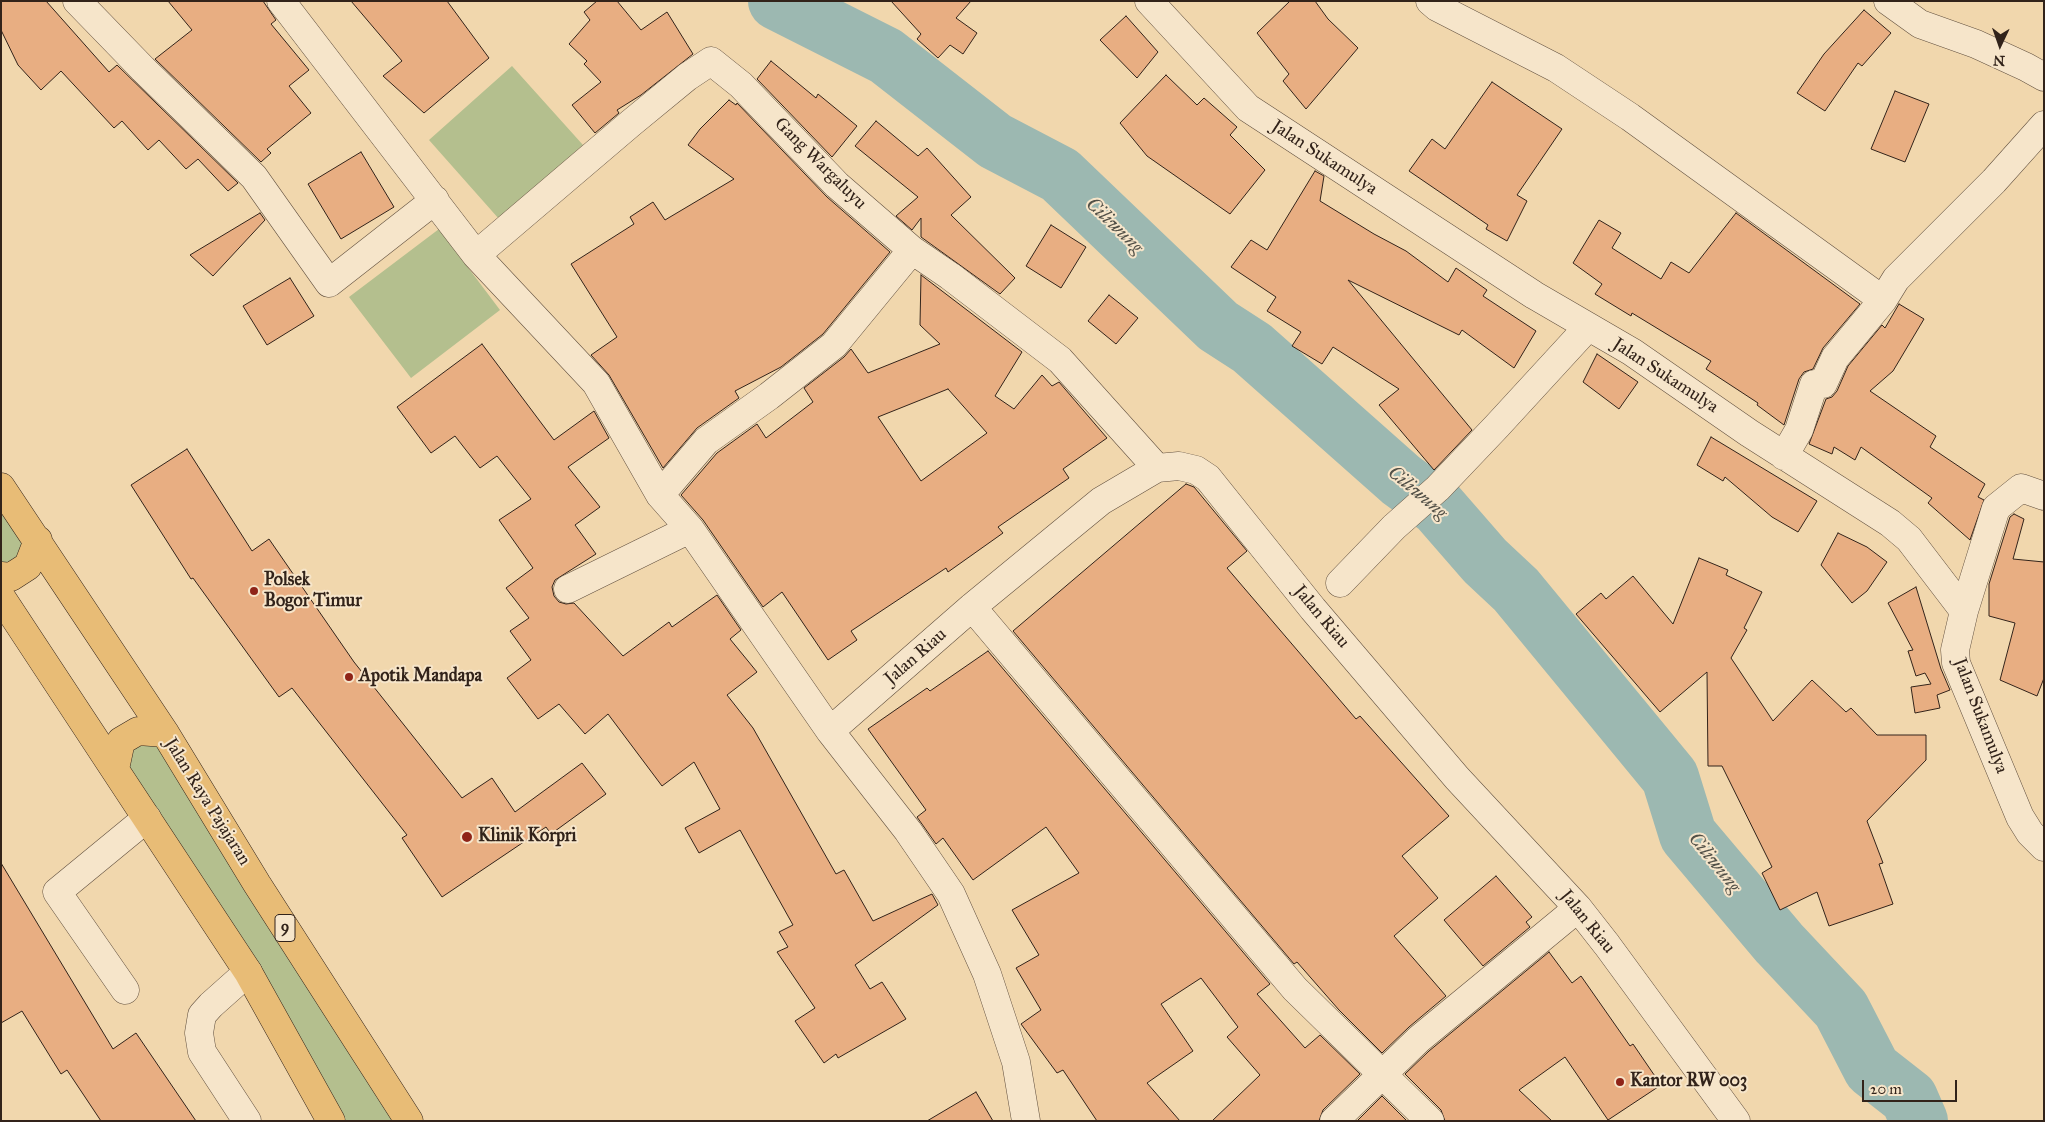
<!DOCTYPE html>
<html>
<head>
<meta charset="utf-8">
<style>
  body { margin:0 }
  #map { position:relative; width:2045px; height:1122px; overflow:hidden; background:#f1d7ad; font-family:"IM FELL Great Primer",serif }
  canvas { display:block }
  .frame { position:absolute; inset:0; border:2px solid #32231a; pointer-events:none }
  .north { position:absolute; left:1975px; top:20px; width:50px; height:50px; -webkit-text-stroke:4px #f6e5ca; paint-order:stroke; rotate:183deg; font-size:14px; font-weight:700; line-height:20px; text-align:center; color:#32231a }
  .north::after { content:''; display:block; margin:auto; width:18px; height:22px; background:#32231a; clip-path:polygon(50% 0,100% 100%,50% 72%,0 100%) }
  .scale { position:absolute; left:1862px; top:1080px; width:95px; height:22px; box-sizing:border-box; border:2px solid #32231a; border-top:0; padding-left:6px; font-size:15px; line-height:18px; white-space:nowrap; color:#32231a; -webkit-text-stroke:4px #f6e5ca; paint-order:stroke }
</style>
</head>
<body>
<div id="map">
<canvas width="2045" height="1122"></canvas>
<div class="frame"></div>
<div class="north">N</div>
<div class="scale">20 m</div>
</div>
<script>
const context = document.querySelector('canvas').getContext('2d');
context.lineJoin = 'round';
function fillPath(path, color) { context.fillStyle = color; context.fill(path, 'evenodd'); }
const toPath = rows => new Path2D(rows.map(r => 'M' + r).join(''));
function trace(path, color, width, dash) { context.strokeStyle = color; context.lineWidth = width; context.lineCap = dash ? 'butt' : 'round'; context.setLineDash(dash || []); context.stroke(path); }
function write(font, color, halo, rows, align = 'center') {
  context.font = font + ' "IM FELL Great Primer",serif'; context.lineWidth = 4; context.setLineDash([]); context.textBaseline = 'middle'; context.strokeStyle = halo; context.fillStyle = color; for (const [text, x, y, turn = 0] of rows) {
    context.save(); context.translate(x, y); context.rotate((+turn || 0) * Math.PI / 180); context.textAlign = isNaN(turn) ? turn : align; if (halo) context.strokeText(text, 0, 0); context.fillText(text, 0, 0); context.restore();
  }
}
fillPath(toPath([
  [512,66,583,145,499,219,429,140],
  [439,229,500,310,411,378,349,297],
  [1,487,38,540,1,576],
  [138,731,165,733,410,1121,331,1121,115,769]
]), '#b4bf8e');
trace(toPath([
  [777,1,886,56,995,141,1060,175,1218,326,1252,348,1401,480,1438,507,1485,561,1516,590,1670,777,1688,835,1779,943,1841,1009,1872,1069,1909,1098,1919,1121]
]), '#9cb8b1', 58);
const building = toPath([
  [1,1,46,1,109,72,117,65,238,183,228,191,198,159,186,169,159,140,148,150,122,121,114,128,61,71,41,90,18,65,1,30,1,1],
  [168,1,263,1,276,20,271,24,309,70,289,86,311,113,267,149,271,153,261,162,155,59,192,30,168,1],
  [351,1,447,1,489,58,424,113,383,76,402,61,351,1],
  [597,1,617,1,641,30,667,12,693,54,641,95,617,110,619,113,595,133,572,105,601,82,584,64,587,61,569,44,590,20,584,12,597,1],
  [891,1,971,1,956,18,977,33,963,54,950,45,938,58,917,39,921,34,891,1],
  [1290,1,1315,1,1328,19,1358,48,1306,109,1283,81,1289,74,1257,33,1290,1],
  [1864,10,1891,33,1862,66,1858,63,1825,111,1797,93,1824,54,1864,10],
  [1126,16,1158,52,1137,78,1100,40,1126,16],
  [771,61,816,98,818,94,857,126,832,157,757,79,771,61],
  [1166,75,1197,105,1204,98,1237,127,1230,135,1265,170,1230,214,1147,156,1120,123,1166,75],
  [1492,82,1562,129,1517,195,1527,201,1507,241,1486,229,1488,225,1409,171,1432,139,1445,149,1492,82],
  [1895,91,1929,104,1905,162,1871,149,1895,91],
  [729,100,736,105,737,103,827,197,890,252,823,334,781,367,735,391,739,398,697,428,663,468,609,375,591,355,617,337,571,264,634,224,630,217,653,202,665,220,734,179,688,145,700,129,729,100],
  [876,121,918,156,927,148,971,197,951,215,1015,278,1000,294,921,237,921,218,912,230,896,216,918,197,855,146,876,121],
  [361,152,394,207,341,239,308,184,361,152],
  [1315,171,1324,176,1320,201,1374,234,1406,251,1448,282,1456,268,1487,290,1483,296,1536,331,1514,368,1462,330,1459,335,1348,280,1472,430,1434,470,1379,405,1399,389,1333,347,1322,364,1292,346,1301,332,1267,311,1276,297,1231,267,1251,240,1267,250,1315,171],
  [260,213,265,220,213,276,190,255,260,213],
  [1736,213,1860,304,1823,348,1813,369,1804,372,1799,379,1784,425,1757,405,1758,403,1706,369,1711,361,1632,313,1631,316,1595,294,1602,284,1573,263,1599,220,1621,233,1612,248,1661,279,1671,262,1689,273,1736,213],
  [1051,225,1086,247,1061,288,1026,266,1051,225],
  [921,275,1022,352,995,396,1014,409,1042,375,1052,386,1059,382,1107,438,1063,469,1069,478,998,527,1003,533,948,572,946,568,851,631,857,640,828,660,782,592,763,607,703,520,681,495,717,453,757,424,766,438,813,402,804,388,844,357,851,349,868,373,940,344,920,325,921,275],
  [948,389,987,433,921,481,878,417,948,389],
  [290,278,314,316,267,345,243,306,290,278],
  [1109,295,1138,318,1116,344,1088,321,1109,295],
  [1899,304,1924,319,1893,371,1870,391,1936,436,1930,447,1985,484,1978,497,1984,500,1970,540,1928,503,1932,498,1861,447,1855,460,1834,447,1832,454,1809,444,1826,399,1832,397,1837,391,1848,366,1882,325,1885,328,1899,304],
  [482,344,554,440,594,411,609,438,568,467,600,507,575,525,596,554,555,580,552,587,554,596,559,602,566,604,574,603,623,656,669,622,672,627,717,595,741,630,730,639,757,672,727,695,753,728,836,874,844,870,873,921,932,894,938,905,855,965,870,989,882,982,906,1019,838,1058,836,1054,824,1063,795,1021,815,1008,777,952,788,947,779,932,793,925,740,830,699,853,685,828,720,809,694,762,662,786,608,714,585,734,559,704,538,719,507,678,531,660,510,631,529,618,506,588,533,568,499,520,531,499,497,456,480,468,455,436,431,453,397,407,482,344],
  [1597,354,1638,382,1619,409,1583,382,1597,354],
  [1711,437,1817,501,1798,532,1772,517,1725,477,1723,481,1697,465,1711,437],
  [187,449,252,551,269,539,354,662,462,798,492,778,515,812,582,763,606,794,551,834,546,827,442,897,402,838,407,835,292,688,279,697,193,578,191,579,131,485,187,449],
  [1186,484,1194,487,1247,551,1227,568,1356,719,1360,716,1449,816,1402,856,1438,898,1394,936,1446,996,1409,1027,1382,1053,1339,1010,1297,962,1294,964,1013,631,1186,484],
  [2014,514,2024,519,2013,559,2044,562,2044,678,2037,696,2000,680,2015,623,1989,616,1989,584,2010,517,2014,514],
  [1838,533,1867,547,1887,562,1867,591,1852,603,1821,565,1838,533],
  [1699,558,1728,570,1726,575,1762,592,1744,628,1747,630,1731,658,1773,721,1812,680,1846,712,1851,708,1877,735,1926,735,1926,760,1867,821,1883,863,1879,864,1893,904,1829,926,1817,892,1780,910,1762,873,1772,867,1722,766,1708,766,1707,672,1660,712,1576,614,1601,593,1606,599,1633,576,1673,624,1699,558],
  [1916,587,1941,669,1950,690,1937,695,1940,708,1915,713,1911,687,1931,684,1925,673,1916,676,1908,651,1913,650,1888,603,1916,587],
  [988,651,1270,984,1257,994,1305,1048,1320,1035,1360,1074,1323,1110,1319,1121,1212,1121,1260,1075,1227,1037,1238,1027,1201,978,1161,1004,1193,1051,1147,1083,1180,1121,1097,1121,1063,1070,1057,1073,1021,1024,1041,1010,1016,968,1039,955,1012,910,1079,873,1046,827,973,880,943,838,936,844,917,817,926,810,868,729,927,688,930,691,988,651],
  [1,863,113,1049,136,1033,196,1121,101,1121,67,1070,61,1074,22,1011,1,1023,1,863],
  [1496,876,1532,917,1526,922,1530,927,1483,966,1444,920,1496,876],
  [1549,952,1572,983,1581,976,1630,1046,1633,1044,1661,1085,1608,1120,1565,1057,1519,1090,1552,1121,1445,1121,1441,1110,1405,1074,1429,1051,1549,952],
  [976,1092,993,1121,927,1121,976,1092],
  [1382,1096,1407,1121,1357,1121,1382,1096]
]);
fillPath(building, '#e8ae82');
trace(building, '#32231a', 1);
const minor = toPath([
  [77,1,143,69,254,177,329,283,435,200],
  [281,1,476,255,596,383,660,495,690,529,830,731,908,831,951,894,987,974,1016,1062,1026,1121],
  [1149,1,1248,108,1534,295,1632,352,1749,433,1890,523,1909,539,1964,611],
  [1430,1,1437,7,1556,68,1630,117,1883,300],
  [1888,1,1920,24,1976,44,2026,67,2044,77],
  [476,255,631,123,687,77,711,61,741,85,837,185,912,250,950,276,1060,360,1157,468],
  [1784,456,1799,430,1814,384,1823,384,1835,358,1883,300,1896,279,1994,181,2044,125],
  [660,495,706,441,769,396,834,345,912,250],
  [2044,496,2021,488,1996,508,1964,611,1955,650,1956,663,2020,817,2030,833,2044,847],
  [1340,583,1394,527,1438,488,1497,426,1588,327],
  [568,589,690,529],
  [972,607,1295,989,1430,1121],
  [830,731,972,607,1101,501,1157,468,1179,466,1196,470,1208,478,1313,609,1457,778,1578,908,1607,945,1736,1121],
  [125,990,57,892,147,818],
  [247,1121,202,1052,199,1033,202,1015,211,1005,248,972],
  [1334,1121,1419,1039,1578,908]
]);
const highway = toPath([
  [1,487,165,733,257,884,409,1121],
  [1,576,11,577,28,566,38,540],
  [1,597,248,972,331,1121],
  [115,769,121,741,138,731,165,733]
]);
trace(minor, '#62503f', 29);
trace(highway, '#32231a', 29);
trace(minor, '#f6e5ca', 28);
trace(highway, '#e8bc76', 28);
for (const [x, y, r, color] of [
  [254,591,5,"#8f2418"],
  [349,677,5,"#8f2418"],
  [467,837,6,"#8f2418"],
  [1620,1082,5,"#8f2418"]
]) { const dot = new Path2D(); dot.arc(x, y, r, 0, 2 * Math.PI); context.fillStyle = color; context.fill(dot); trace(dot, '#f6e5ca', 2); }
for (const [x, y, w] of [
  [285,928,20]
]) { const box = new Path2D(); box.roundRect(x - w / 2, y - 13.5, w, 27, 4); context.fillStyle = '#f6e5ca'; context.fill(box); trace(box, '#32231a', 1); }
write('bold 16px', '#32231a', null, [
  ["9",285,928]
]);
write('18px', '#32231a', '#f6e5ca', [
  ["Jalan Sukamulya",1324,158,33],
  ["Gang Wargaluyu",820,164,45],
  ["Jalan Sukamulya",1665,376,33],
  ["Jalan Riau",1321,617,50],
  ["Jalan Riau",916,657,-41],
  ["Jalan Sukamulya",1980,716,69],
  ["Jalan Raya Pajajaran",207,802,58],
  ["Jalan Riau",1587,922,51]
]);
write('bold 18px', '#32231a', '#f6e5ca', [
  ["Polsek",264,581],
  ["Bogor Timur",264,602],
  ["Apotik Mandapa",359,677],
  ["Klinik Korpri",478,837],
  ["Kantor RW 003",1630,1082]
], 'left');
write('italic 19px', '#525047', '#f6e5ca', [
  ["Ciliwung",1114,226,44],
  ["Ciliwung",1417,493,40],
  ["Ciliwung",1714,863,51]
]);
</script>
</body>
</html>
